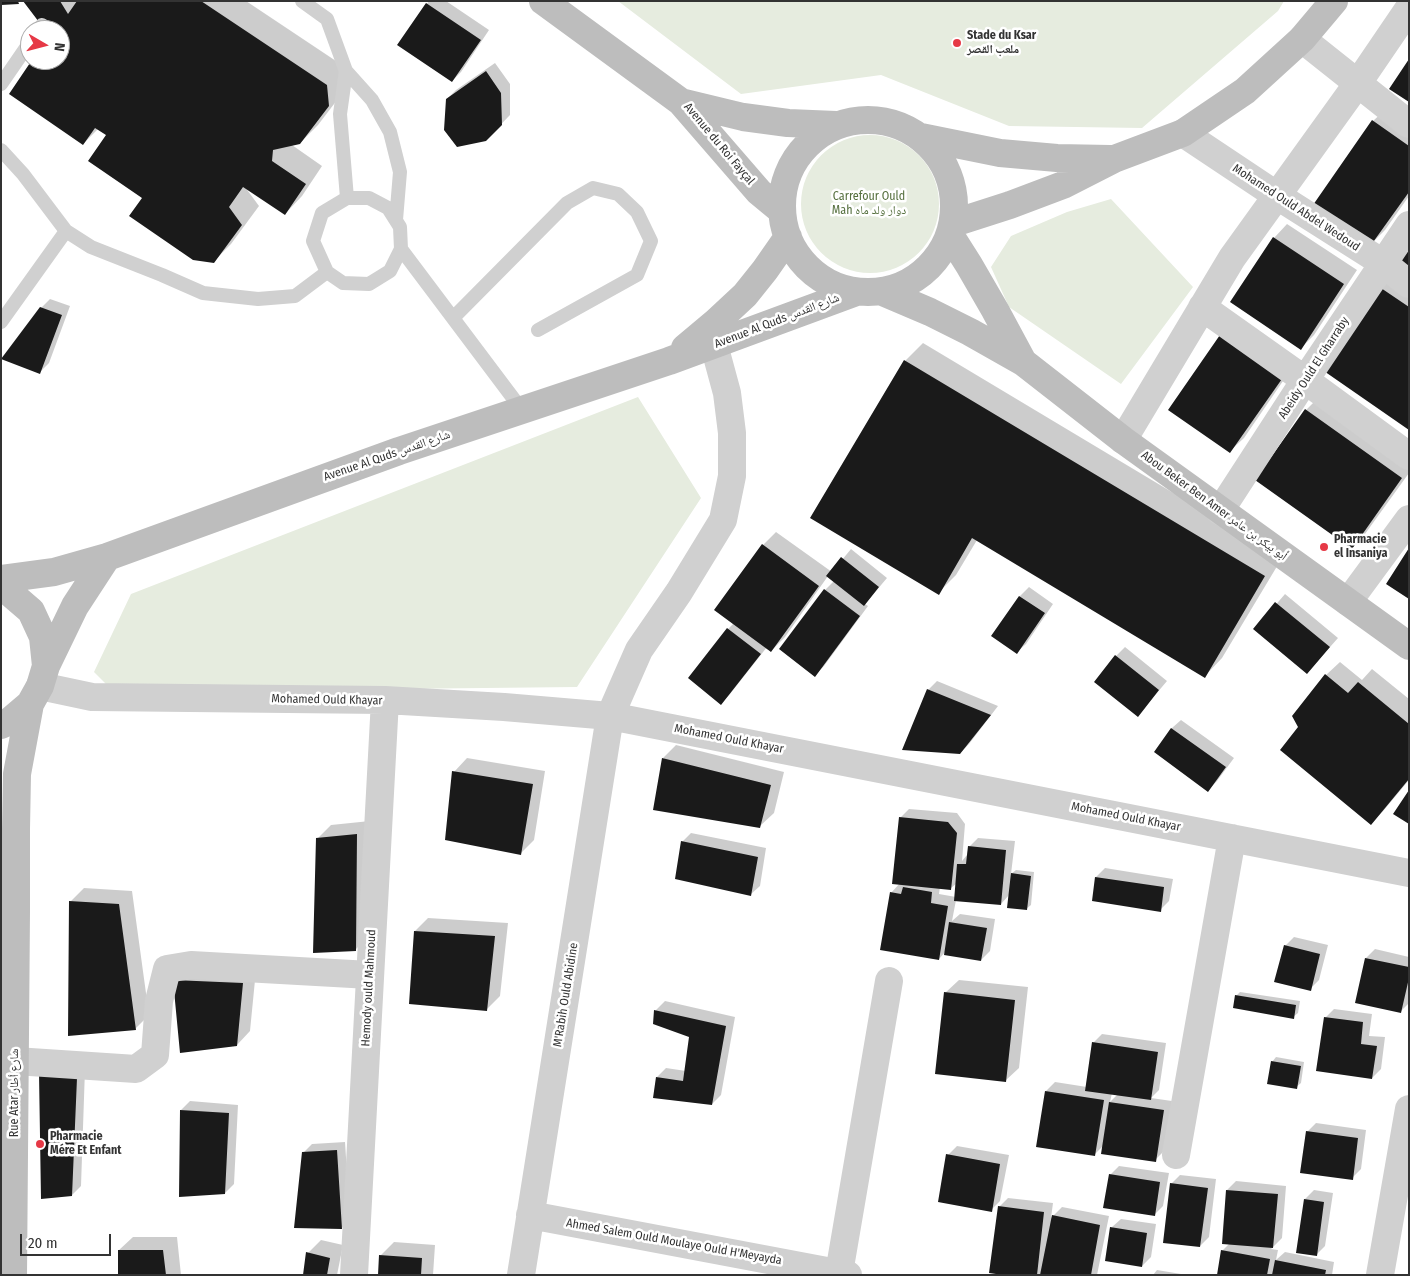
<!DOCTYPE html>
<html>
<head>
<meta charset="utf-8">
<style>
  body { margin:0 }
  #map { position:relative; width:1410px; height:1276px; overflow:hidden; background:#fff; font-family:"Fira Sans Condensed",sans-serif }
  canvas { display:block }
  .frame { position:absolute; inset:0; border:2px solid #333; pointer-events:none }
  .north { position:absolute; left:20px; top:20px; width:50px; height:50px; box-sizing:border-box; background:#fff; border:1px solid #adadad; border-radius:50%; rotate:98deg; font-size:14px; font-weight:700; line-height:20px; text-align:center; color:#333 }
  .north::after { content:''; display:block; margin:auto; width:18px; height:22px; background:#e63946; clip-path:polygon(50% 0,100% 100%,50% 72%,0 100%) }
  .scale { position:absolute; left:20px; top:1234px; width:91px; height:22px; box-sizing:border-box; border:2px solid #333; border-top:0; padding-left:6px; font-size:15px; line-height:18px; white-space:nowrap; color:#333; -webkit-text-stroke:4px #fff; paint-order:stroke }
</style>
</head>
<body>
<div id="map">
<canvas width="1410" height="1276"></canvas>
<div class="frame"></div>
<div class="north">N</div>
<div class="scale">20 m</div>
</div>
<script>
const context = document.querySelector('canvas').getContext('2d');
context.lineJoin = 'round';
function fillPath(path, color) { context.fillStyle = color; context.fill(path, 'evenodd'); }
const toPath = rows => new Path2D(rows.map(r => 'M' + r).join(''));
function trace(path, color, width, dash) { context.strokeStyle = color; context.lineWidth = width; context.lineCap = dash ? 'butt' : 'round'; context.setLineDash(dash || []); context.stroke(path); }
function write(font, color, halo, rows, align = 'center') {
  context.font = font + ' "Fira Sans Condensed","Noto Naskh Arabic",sans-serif'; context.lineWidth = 5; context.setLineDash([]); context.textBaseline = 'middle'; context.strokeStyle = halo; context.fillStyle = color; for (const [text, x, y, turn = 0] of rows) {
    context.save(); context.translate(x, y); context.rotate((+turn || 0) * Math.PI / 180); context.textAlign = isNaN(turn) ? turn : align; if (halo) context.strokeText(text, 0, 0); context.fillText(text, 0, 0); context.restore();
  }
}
fillPath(toPath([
  [618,1,1284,1,1278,11,1142,128,1009,126,881,75,741,94],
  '801 204a69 69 0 1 1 138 0a69 69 0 1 1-138 0Z',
  [1111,199,1193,287,1121,384,1009,307,991,267,1011,236,1067,212],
  [638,397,701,498,577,687,114,692,94,672,131,594]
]), '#e6ecdf');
fillPath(toPath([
  [24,1,246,1,345,67,347,87,318,125,300,143,292,145,322,166,302,196,285,214,245,187,259,206,231,244,213,262,144,198,107,135,98,129,83,144,34,60,60,60,60,30],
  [429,1,446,1,489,30,461,72,452,81,399,45],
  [495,63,510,84,510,115,486,140,447,99,456,90],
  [1387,108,1409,123,1409,196,1385,230,1371,244,1373,121],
  [1287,224,1357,270,1314,335,1301,348,1274,238],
  [1397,269,1409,277,1409,428,1379,286],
  [50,299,70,306,49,363,40,372,41,308],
  [923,343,1282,558,1222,658,1205,676,977,540,956,575,938,593,905,361],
  [1296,362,1244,438,1230,451,1170,410],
  [1320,396,1409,460,1409,473,1365,534,1352,548,1306,410],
  [776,532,832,572,851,549,887,578,865,604,868,606,824,666,815,675,781,649,825,590,834,581,828,576,785,637,771,651,767,647,730,694,721,703,728,629,734,623,763,545],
  [1029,587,1053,604,1026,644,1017,652,993,636,1020,596],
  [1285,594,1338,638,1307,673,1255,629],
  [1125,647,1167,681,1146,706,1137,715,1116,656],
  [1340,662,1362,680,1372,669,1409,699,1409,780,1384,810,1371,824,1300,728,1326,675],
  [937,681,998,706,969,744,960,753,928,690],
  [1181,720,1234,758,1217,781,1208,790,1155,752,1172,728],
  [676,745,784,772,774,813,760,826,663,758],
  [467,758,545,771,534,840,520,854,454,772],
  [909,809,957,813,965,824,962,861,967,855,969,847,978,838,1015,841,1011,874,1016,870,1034,872,1031,905,1026,909,1009,895,1001,904,956,900,952,921,960,914,995,919,990,951,981,960,946,951,939,959,891,893,900,883,900,818],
  [957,883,956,897,939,894,940,887,951,888],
  [370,821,369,936,355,950,317,839,331,825],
  [691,833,766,848,760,886,751,894,682,842],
  [1105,868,1173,879,1169,901,1160,910,1093,900,1096,877],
  [84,888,132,891,149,1015,135,1029,70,902],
  [428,918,508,923,500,996,487,1009,415,931],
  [1294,937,1328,945,1319,980,1310,989,1285,946],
  [1375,949,1409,957,1409,1003,1400,1012,1356,1002,1366,958],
  [256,970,250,1031,237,1045,174,981],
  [959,980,1028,987,1019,1068,1005,1081,945,993],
  [1240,992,1300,1001,1298,1013,1293,1017,1236,996],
  [665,1001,735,1017,721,1095,712,1104,657,1077,666,1068,686,1071,690,1036,654,1023,656,1010],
  [1334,1009,1372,1014,1369,1036,1385,1037,1381,1069,1372,1078,1325,1018],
  [1102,1034,1166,1043,1159,1090,1151,1098,1172,1101,1164,1151,1155,1160,1103,1146,1095,1154,1046,1091,1055,1082,1087,1087,1093,1043],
  [1112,1093,1118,1094,1110,1102],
  [1276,1057,1304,1062,1301,1083,1296,1087,1272,1062],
  [49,1065,85,1069,81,1186,72,1195],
  [190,1101,238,1105,234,1184,225,1193,181,1110],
  [1316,1123,1366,1130,1361,1169,1352,1178,1307,1132],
  [345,1142,350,1219,342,1228,303,1153,312,1144],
  [957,1146,1009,1155,1000,1201,991,1210,948,1155],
  [1119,1166,1169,1173,1163,1206,1154,1215,1110,1175],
  [1180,1175,1216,1179,1209,1237,1200,1246,1171,1184],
  [1236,1181,1286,1186,1282,1238,1271,1249,1278,1250,1276,1260,1285,1252,1334,1262,1332,1275,1218,1275,1222,1251,1230,1243,1227,1190],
  [1314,1190,1333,1193,1325,1246,1316,1255,1305,1199],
  [1008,1198,1053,1203,1051,1218,1062,1207,1109,1216,1097,1275,1042,1275,1042,1272,1039,1275,1012,1275,999,1207],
  [1121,1219,1156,1224,1151,1257,1142,1266,1112,1227],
  [133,1237,177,1237,181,1275,119,1275,119,1250],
  [321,1240,343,1245,337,1275,304,1275,308,1253],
  [394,1242,435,1245,433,1275,379,1275,381,1255],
  [1157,1270,1181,1274,1181,1275,1153,1275]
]), '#0003');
fillPath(toPath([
  [1,1,18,1,19,4,1,5],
  [23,1,60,1,68,14,77,1,201,1,327,85,329,106,300,144,273,150,272,161,306,184,285,215,243,187,229,207,242,225,214,263,193,260,129,216,142,198,88,161,106,135,95,128,83,145,9,94,32,60,60,60,60,30,45,30],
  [426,3,481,40,452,82,397,45],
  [1409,59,1409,102,1389,89],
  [486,71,501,93,502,125,486,141,457,147,444,130,446,99],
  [1372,120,1409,146,1409,192,1371,245,1313,205],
  [1273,237,1344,284,1301,350,1230,302],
  [1409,245,1409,267,1398,259],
  [1378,286,1409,307,1409,430,1321,369],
  [40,307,62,315,40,374,1,359],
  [1222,332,1284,376,1230,453,1168,410],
  [904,360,1265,576,1205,678,972,538,939,595,810,518],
  [1305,409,1402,478,1352,549,1255,480],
  [762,544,819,586,771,652,714,610],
  [1409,548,1409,599,1386,584],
  [841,557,879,587,864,606,826,576],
  [824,589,860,616,815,677,779,649],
  [1019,596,1045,613,1017,654,991,636],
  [1275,602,1330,647,1307,674,1253,629],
  [727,628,761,654,721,705,688,678],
  [1115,655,1159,690,1138,717,1094,682],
  [1325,674,1348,693,1358,682,1409,724,1409,779,1371,825,1280,750,1298,727,1292,716],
  [927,689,991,715,960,754,902,750],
  [1171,728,1226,767,1208,792,1154,752],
  [662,758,771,785,760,828,653,810],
  [452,771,533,784,521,855,445,840],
  [1409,790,1409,824,1393,814],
  [899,817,948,822,957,833,951,890,892,884],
  [357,834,356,951,313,953,316,838],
  [681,841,758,857,751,896,675,879],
  [968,846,1006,850,1001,905,954,901,957,864,966,864],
  [1011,873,1031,876,1027,910,1007,908],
  [1095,877,1164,887,1161,912,1092,901],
  [903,887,932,892,931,903,948,906,939,960,880,950,890,892,901,894],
  [69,901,119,904,136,1030,68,1036],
  [949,922,987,928,981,961,944,955],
  [414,931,495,936,487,1011,409,1004],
  [1284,945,1320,954,1311,991,1274,982],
  [1365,958,1409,967,1409,978,1401,1013,1355,1003],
  [173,980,243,983,237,1046,180,1053],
  [944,992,1015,1000,1006,1082,935,1074],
  [1235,995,1296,1005,1294,1019,1233,1008],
  [654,1010,726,1026,712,1105,653,1098,656,1077,683,1081,689,1037,653,1024],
  [1324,1017,1363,1022,1361,1044,1377,1046,1372,1079,1316,1071],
  [1092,1042,1158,1052,1151,1100,1085,1091],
  [1271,1061,1301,1066,1297,1089,1267,1084],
  [39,1073,77,1078,72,1196,41,1199],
  [1045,1091,1104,1100,1095,1156,1036,1147],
  [1109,1102,1164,1110,1156,1162,1101,1154],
  [180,1110,229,1113,225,1194,179,1197],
  [1306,1131,1358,1138,1353,1180,1300,1173],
  [337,1150,342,1229,294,1228,302,1152],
  [946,1154,1000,1164,992,1212,938,1202],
  [1109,1174,1160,1182,1155,1216,1103,1208],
  [1170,1183,1208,1188,1200,1247,1163,1243],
  [1226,1190,1278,1194,1273,1248,1222,1244],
  [1304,1199,1324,1202,1317,1256,1296,1253],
  [998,1206,1044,1212,1037,1275,1003,1275,989,1273],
  [1052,1215,1100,1225,1091,1275,1040,1275],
  [1110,1227,1147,1233,1142,1267,1105,1261],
  [118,1250,163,1250,166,1275,118,1275],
  [1221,1250,1270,1259,1267,1275,1217,1275],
  [306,1252,330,1258,327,1275,303,1275],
  [379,1255,422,1258,421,1275,378,1275],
  [1275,1260,1326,1270,1325,1275,1272,1275]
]), '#1a1a1a');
trace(toPath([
  [302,1,327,19,346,71,340,114,347,198],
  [38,30,42,25],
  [346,71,372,100,390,132,400,172,396,220],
  [1,84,30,42],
  [1,150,23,174,66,231,91,247,162,275,203,293,258,299,295,296,327,272],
  [347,198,369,198,388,208,400,227,401,249,390,271,369,284,343,283,327,272,313,241,322,213,347,198],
  [401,249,522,410],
  [453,318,567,203,593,188,618,194,637,212,651,241,637,275,538,330],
  [1,322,66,231]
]), '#d0d0d0', 14);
trace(toPath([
  [1302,39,1409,124],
  [1183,133,1276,195,1383,263,1409,284],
  [1202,307,1305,380,1409,456],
  [1123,440,1232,258,1358,83,1409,8],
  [1220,511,1305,380,1409,225],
  [1348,602,1409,519],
  [40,686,92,697,385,700,504,707,610,716,1409,873],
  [15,1061,136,1069,155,1055,159,1001,167,969,191,965,370,975],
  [1176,1155,1232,838],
  [530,1215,848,1275],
  [839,1273,889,981],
  [354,1275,385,700],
  [521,1275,610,716,639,650,679,592,723,520,732,476,732,433,727,393,714,345],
  [1380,1275,1409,1109]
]), '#d0d0d0', 28);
trace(toPath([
  [543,1,681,102,759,192,782,211],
  [681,102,743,117,788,123,836,125],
  '782 206a86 86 0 1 1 172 0a86 86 0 1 1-172 0Z',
  [921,137,1000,153,1057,158,1110,159],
  [954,223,1010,205,1063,185,1114,159,1183,133,1245,91,1302,39,1334,1],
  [950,235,969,265,995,310,1023,362],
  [883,292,930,312,970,332,1023,362,1123,440,1409,646],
  [685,348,716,322,745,295,765,270,788,237],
  [1,579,54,572,107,557,399,451,669,361,856,292],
  [1,589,9,592,31,611,43,637,46,666,40,686,30,704,10,721,1,725],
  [46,666,75,606,107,557],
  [13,1275,16,912,16,829,17,774,30,704]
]), '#bdbdbd', 28);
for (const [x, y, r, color] of [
  [957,43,5,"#e63946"],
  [1324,547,5,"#e63946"],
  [40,1144,5,"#e63946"]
]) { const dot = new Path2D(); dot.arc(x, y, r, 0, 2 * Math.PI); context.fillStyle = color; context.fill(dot); trace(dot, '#fff', 2); }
write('bold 12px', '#333', '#fff', [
  ["Stade du Ksar",967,36],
  ["ملعب القصر",967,50],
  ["Pharmacie",1334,540],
  ["el Insaniya",1334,554],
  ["Pharmacie",50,1137],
  ["Mére Et Enfant",50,1151]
], 'left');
write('12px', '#333', '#fff', [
  ["Avenue du Roi Fayçal",719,144,50],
  ["Mohamed Ould Abdel Wedoud",1296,208,33],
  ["Avenue Al Quds شارع القدس",777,321,-21],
  ["Abeidy Ould El Gharraby",1314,368,-57],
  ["Avenue Al Quds شارع القدس",387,456,-19],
  ["Abou Beker Ben Amer أبو بيكر بن عامر",1214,506,36],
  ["Mohamed Ould Khayar",327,700,1],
  ["Mohamed Ould Khayar",729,739,11],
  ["Mohamed Ould Khayar",1126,817,11],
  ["Hemody ould Mahmoud",369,988,-87],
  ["M'Rabih Ould Abidine",566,995,-81],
  ["Rue Atar شارع أطار",15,1093,-90],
  ["Ahmed Salem Ould Moulaye Ould H'Meyayda",674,1242,10]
]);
write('12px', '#56703f', '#fff', [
  ["Carrefour Ould",869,197],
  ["Mah دوار ولد ماه",869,211]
]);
</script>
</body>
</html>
